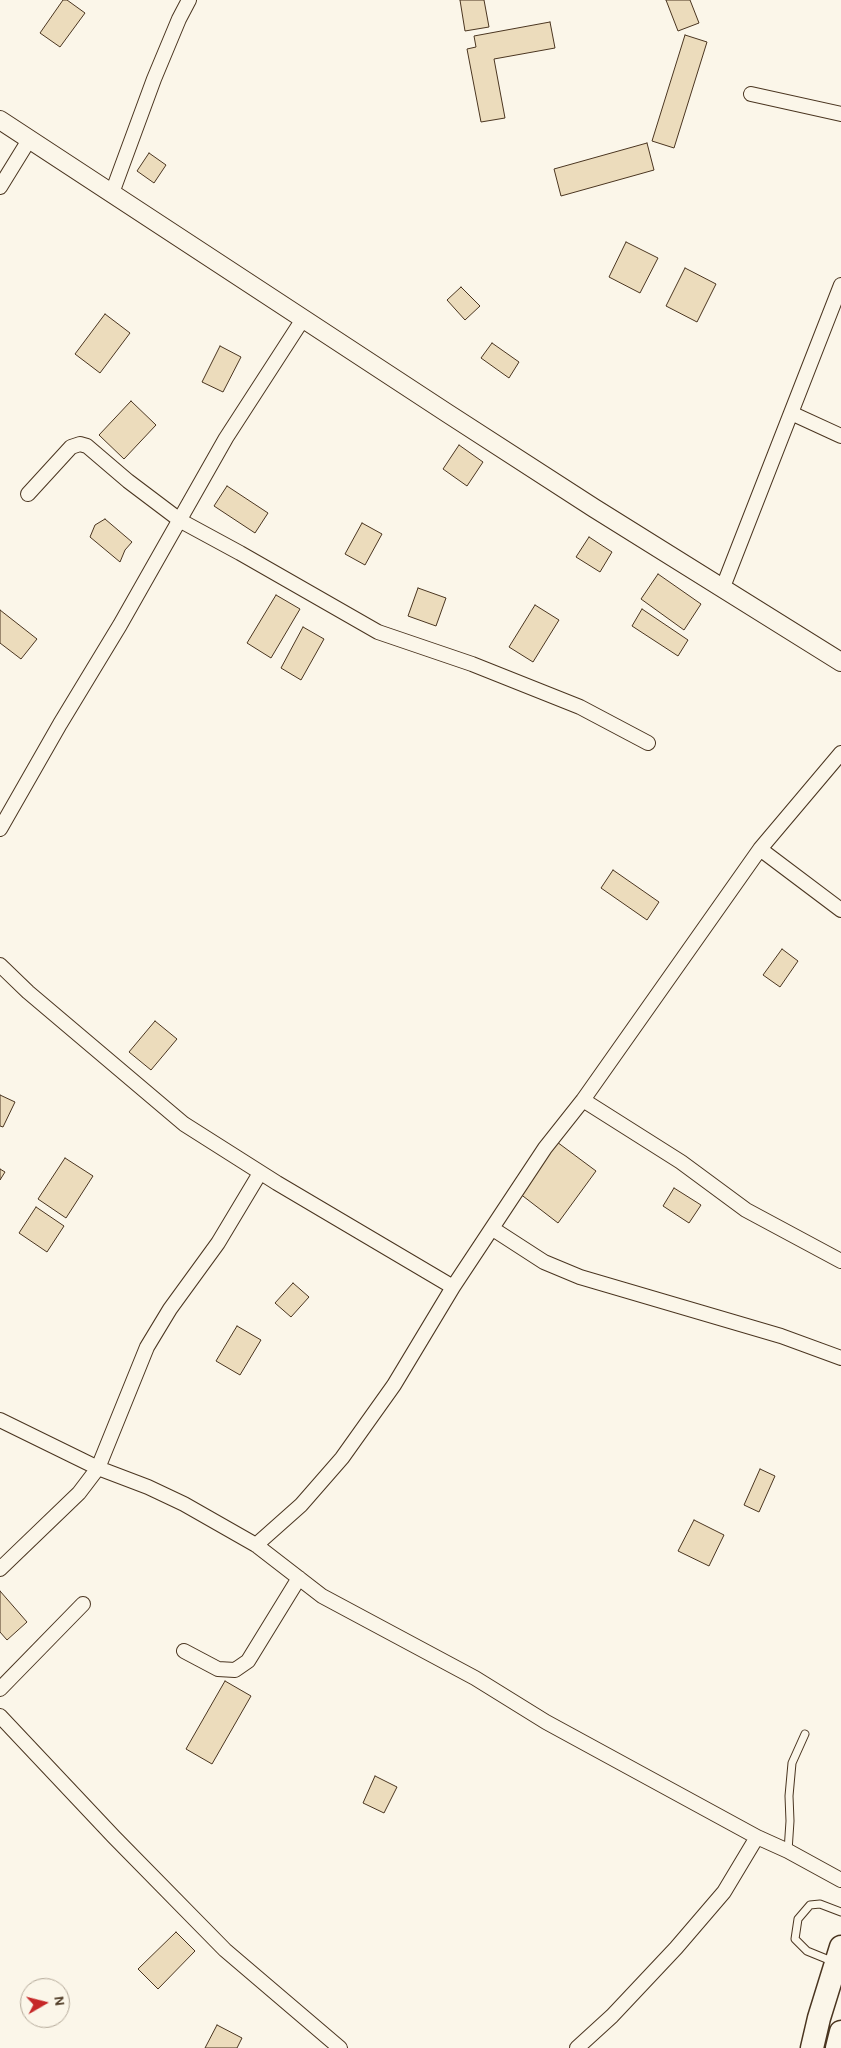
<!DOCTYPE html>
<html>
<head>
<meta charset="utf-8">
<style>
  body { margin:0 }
  #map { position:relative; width:841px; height:2048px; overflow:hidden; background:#fbf6e9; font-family:Karla,sans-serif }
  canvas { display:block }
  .north { position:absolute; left:20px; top:1978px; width:50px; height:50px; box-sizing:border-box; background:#fbf6e9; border:1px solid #b4a999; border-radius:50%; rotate:82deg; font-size:14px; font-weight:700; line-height:20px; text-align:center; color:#4a3520 }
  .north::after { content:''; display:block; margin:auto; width:18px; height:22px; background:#c62828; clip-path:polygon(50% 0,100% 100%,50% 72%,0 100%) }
</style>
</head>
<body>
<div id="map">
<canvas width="841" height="2048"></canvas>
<div class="north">N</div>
</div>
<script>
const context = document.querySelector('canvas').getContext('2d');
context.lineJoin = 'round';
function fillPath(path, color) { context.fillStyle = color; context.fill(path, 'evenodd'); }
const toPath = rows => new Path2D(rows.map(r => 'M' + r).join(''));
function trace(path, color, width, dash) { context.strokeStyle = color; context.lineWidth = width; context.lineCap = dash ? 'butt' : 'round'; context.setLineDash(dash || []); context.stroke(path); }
const building = toPath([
  [63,0,67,0,85,13,60,47,40,33,63,0],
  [460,0,484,0,489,27,465,31,460,0],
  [666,0,690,0,699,23,678,31,666,0],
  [550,22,555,48,494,59,505,118,481,122,467,49,476,47,474,36,550,22],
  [685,35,707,42,674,148,652,141,685,35],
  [647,143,654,170,561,196,554,169,647,143],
  [149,153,166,165,154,183,137,171,149,153],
  [626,242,658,258,640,293,609,277,626,242],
  [685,268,716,284,697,322,666,306,685,268],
  [461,287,480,306,465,320,447,300,461,287],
  [105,314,130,333,100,373,75,354,105,314],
  [492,343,519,362,509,378,481,358,492,343],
  [220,346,241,357,223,392,202,382,220,346],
  [131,401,156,425,124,459,99,435,131,401],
  [459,445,483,462,467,486,443,469,459,445],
  [227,486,268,513,255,533,214,506,227,486],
  [105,519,132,542,125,550,120,562,90,537,95,525,105,519],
  [362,523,382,534,365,565,345,554,362,523],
  [589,537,612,552,600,572,576,557,589,537],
  [658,574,701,604,684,630,641,599,658,574],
  [418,588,446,598,436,626,408,616,418,588],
  [276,595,300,609,271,658,247,643,276,595],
  [535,605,559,620,533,662,509,647,535,605],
  [642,609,688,640,678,656,632,626,642,609],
  [0,610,37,639,21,659,0,643,0,610],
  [303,627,324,639,301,680,281,668,303,627],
  [613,870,659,902,647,920,601,888,613,870],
  [782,949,798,961,780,987,763,975,782,949],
  [155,1021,177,1039,151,1070,129,1052,155,1021],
  [0,1095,15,1102,3,1127,0,1126,0,1095],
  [557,1142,596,1171,558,1223,519,1193,557,1142],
  [65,1158,93,1176,66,1218,38,1199,65,1158],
  [0,1169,5,1172,0,1180,0,1169],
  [674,1188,701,1205,689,1223,663,1206,674,1188],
  [36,1207,64,1226,47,1252,19,1233,36,1207],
  [293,1283,309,1297,291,1317,275,1303,293,1283],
  [237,1326,261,1340,240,1375,216,1361,237,1326],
  [760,1469,775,1476,759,1512,744,1505,760,1469],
  [694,1520,724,1535,709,1566,678,1551,694,1520],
  [0,1591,27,1622,7,1640,0,1632,0,1591],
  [225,1681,251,1696,212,1764,186,1749,225,1681],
  [375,1776,397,1787,384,1813,363,1803,375,1776],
  [176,1932,195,1951,158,1989,138,1969,176,1932],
  [217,2025,242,2038,237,2048,205,2048,217,2025]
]);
fillPath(building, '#ecdcbc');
trace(building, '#4a3520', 1);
const service = toPath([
  [788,1851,790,1821,789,1796,792,1763,805,1734],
  [834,1962,807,1951,795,1939,798,1919,810,1905,820,1904,841,1912]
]);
const minor = toPath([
  [751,94,841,114],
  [0,187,29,140],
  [112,193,154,79,179,19,189,0],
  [791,413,841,436],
  [28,494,71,447,80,444,87,446,128,481,181,521,240,553,378,632,472,664,580,707,648,743],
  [723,587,841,285],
  [0,829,60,724,120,625,226,438,303,319],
  [760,849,841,910],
  [0,965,28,992,184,1124,277,1183,453,1287],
  [583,1100,681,1162,746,1210,841,1261],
  [493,1229,544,1262,580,1277,781,1336,841,1358],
  [0,1420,98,1468,148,1487,184,1504,256,1545,322,1596,475,1678,546,1722,757,1837,788,1851,841,1880],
  [256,1545,301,1505,342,1458,394,1385,453,1287,545,1148,583,1100,760,849,841,753],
  [0,1569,79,1493,98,1468,147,1347,170,1309,218,1243,260,1173],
  [184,1651,218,1669,235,1670,248,1661,299,1578],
  [0,1689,83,1604],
  [0,1716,114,1837,225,1950,340,2048],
  [577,2048,612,2016,676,1948,724,1892,757,1837]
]);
const tertiary = toPath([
  [0,120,447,413,594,508,841,662]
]);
const primary = toPath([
  [812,2048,819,2018,841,1947],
  [837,2048,841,2032]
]);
trace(service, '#4a3520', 9);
trace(minor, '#4a3520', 16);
trace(tertiary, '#4a3520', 20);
trace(primary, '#4a3520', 25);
trace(service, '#fbf6e9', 7);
trace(minor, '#fbf6e9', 14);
trace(tertiary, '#fbf6e9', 18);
trace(primary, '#fbf6e9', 22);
</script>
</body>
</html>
